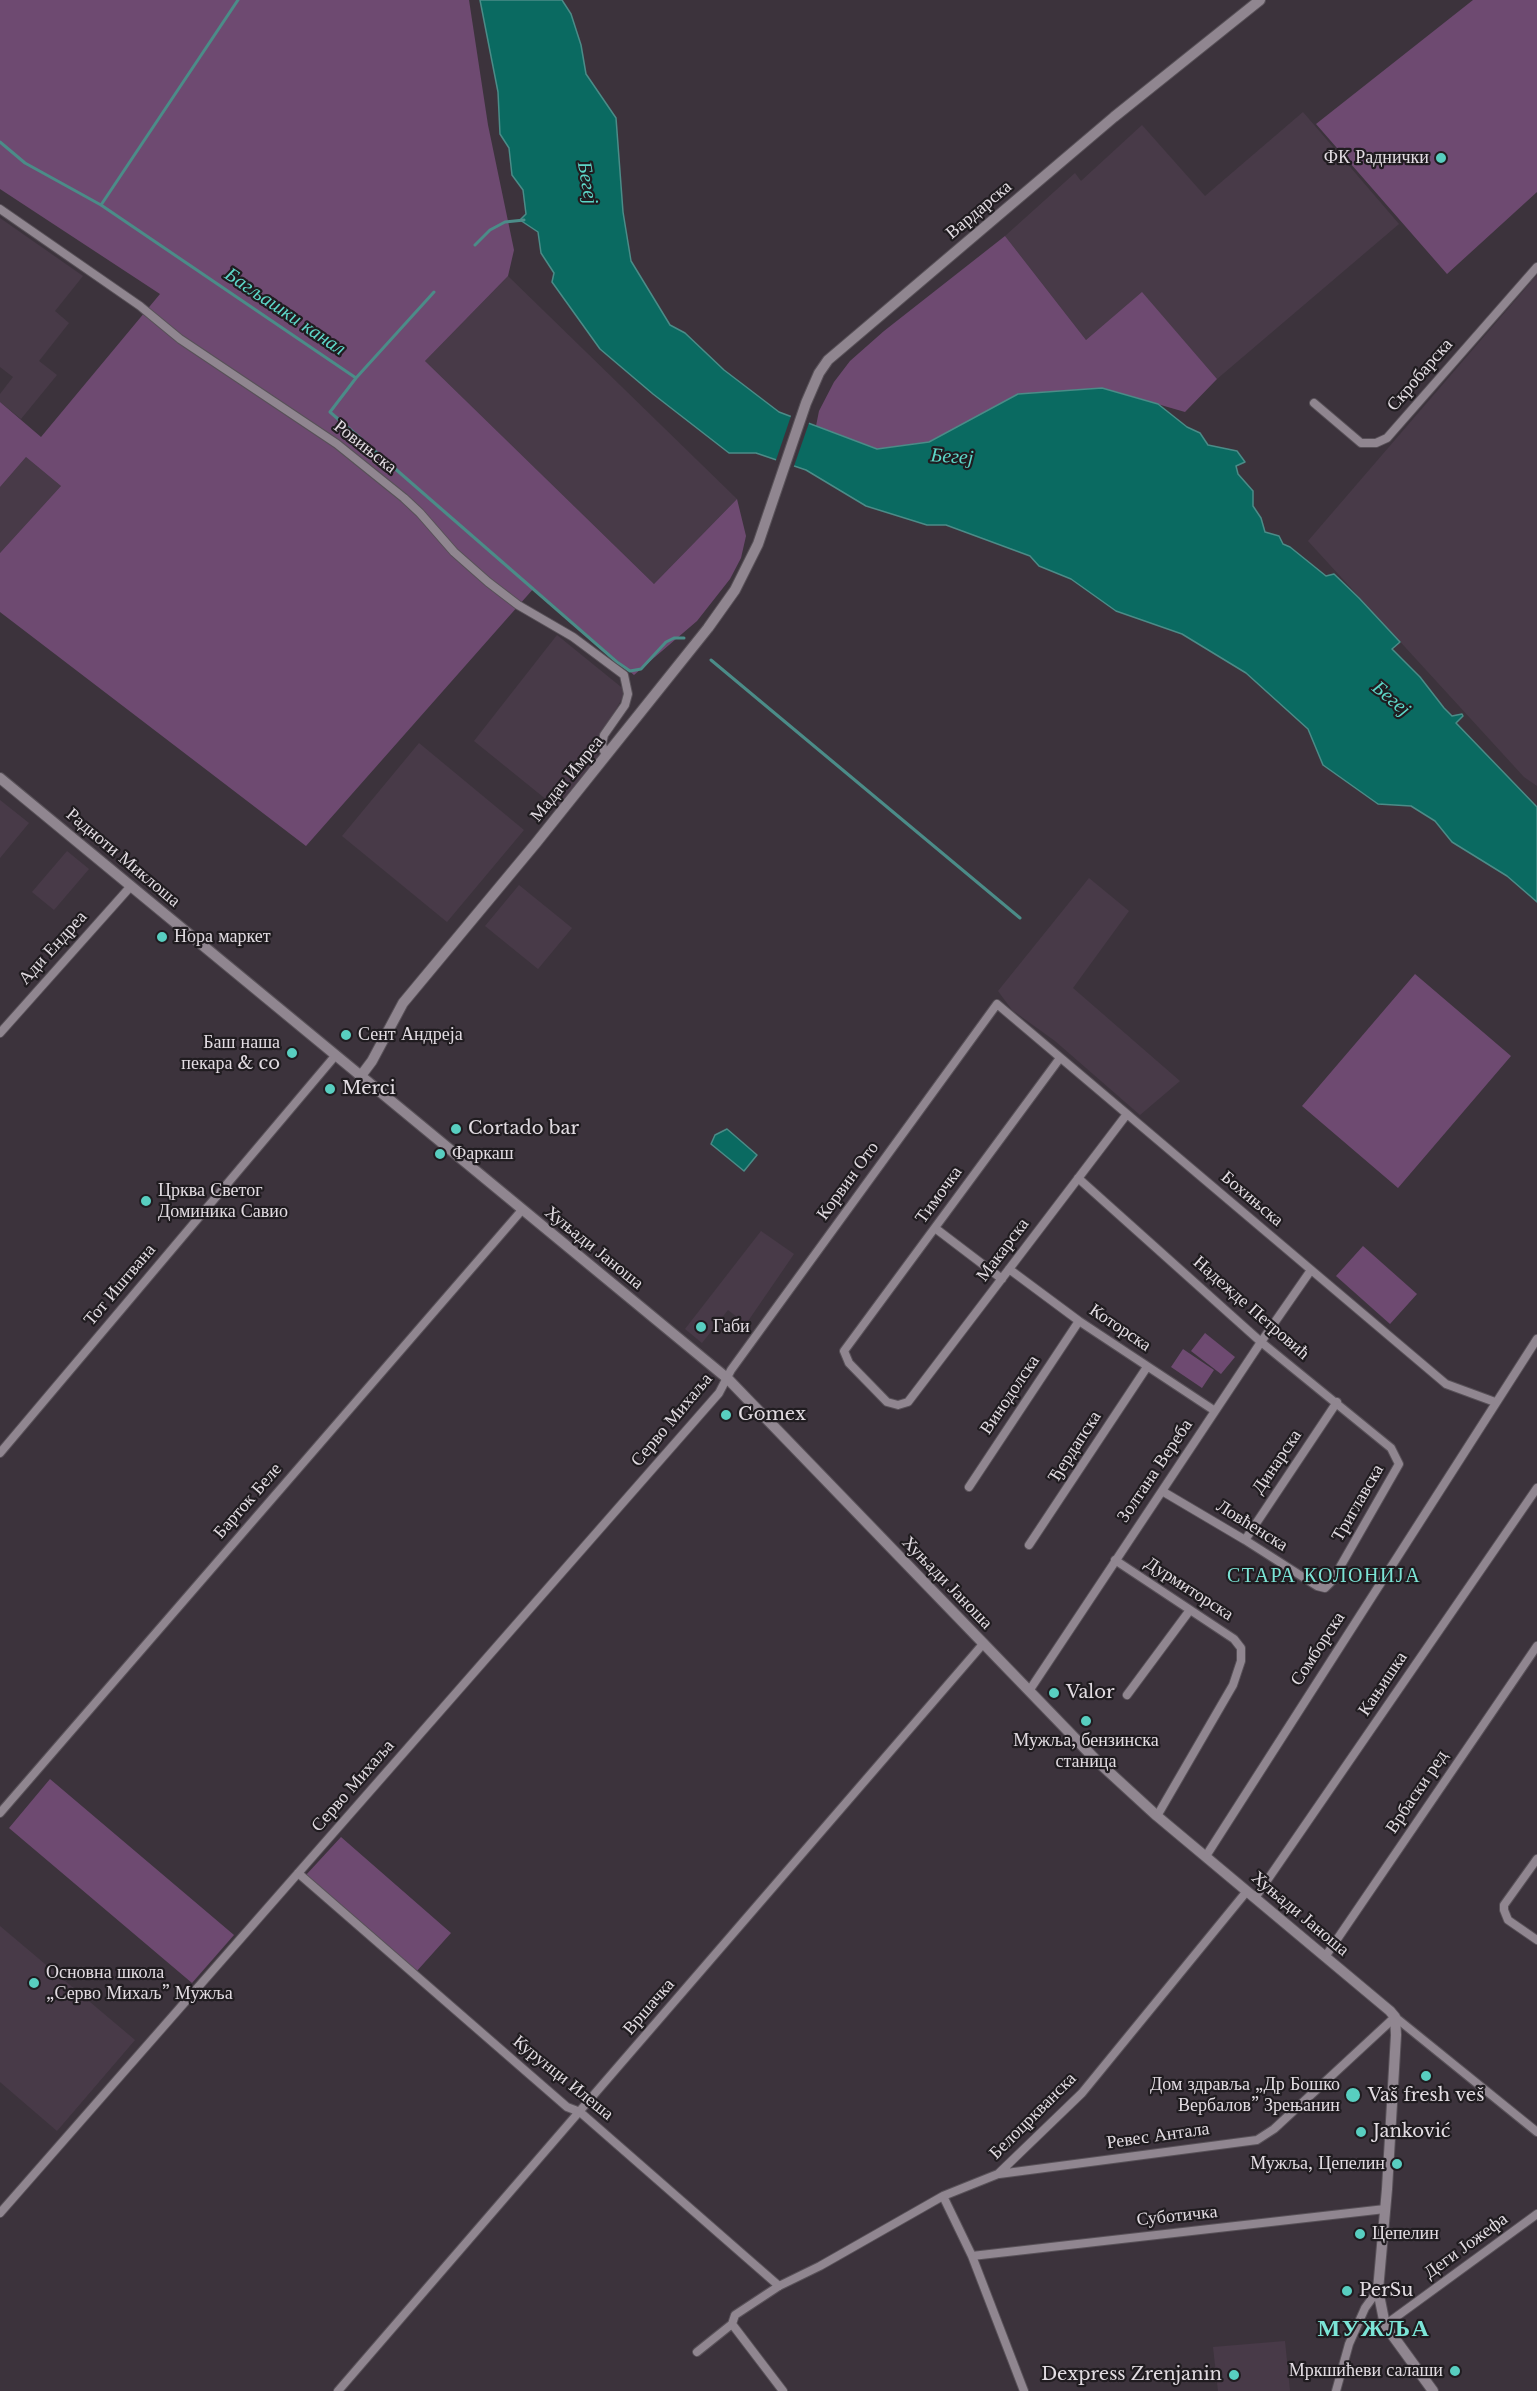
<!DOCTYPE html>
<html>
<head>
<meta charset="utf-8">
<style>
  body { margin:0 }
  canvas { display:block; background:#3c333c }
</style>
</head>
<body>
<canvas width="1537" height="2391"></canvas>
<script>
const context = document.querySelector('canvas').getContext('2d');
context.lineJoin = 'round';
function fillPath(path, color) { context.fillStyle = color; context.fill(path, 'evenodd'); }
const toPath = rows => new Path2D(rows.map(r => 'M' + r).join(''));
function trace(path, color, width, dash) { context.strokeStyle = color; context.lineWidth = width; context.lineCap = dash ? 'butt' : 'round'; context.setLineDash(dash || []); context.stroke(path); }
function write(font, color, halo, rows, align = 'center') {
  context.font = font + ' "Libre Baskerville",serif'; context.lineWidth = 4.5; context.setLineDash([]); context.textBaseline = 'middle'; context.strokeStyle = halo; context.fillStyle = color; for (const [text, x, y, turn = 0] of rows) {
    context.save(); context.translate(x, y); context.rotate((+turn || 0) * Math.PI / 180); context.textAlign = isNaN(turn) ? turn : align; if (halo) context.strokeText(text, 0, 0); context.fillText(text, 0, 0); context.restore();
  }
}
fillPath(toPath([
  [1303,112,1399,224,1217,379,1142,293,1086,340,1005,236,1075,173,1081,181,1142,125,1205,196],
  [0,218,83,276,55,311,69,323,39,361,57,375,21,419,0,402,0,394,13,377,0,367],
  [1537,275,1537,786,1524,777,1308,541],
  [508,276,737,499,654,584,425,361],
  [26,457,61,486,0,553,0,487],
  [557,635,626,691,600,738,596,749,599,761,558,809,474,741],
  [419,743,524,830,447,922,342,836],
  [0,800,29,823,0,858],
  [67,851,89,869,54,910,32,892],
  [1089,878,1129,911,1073,988,1180,1081,1140,1115,1055,1041,1012,1010,998,991],
  [519,885,572,928,538,969,485,926],
  [761,1231,794,1254,746,1324,728,1310,702,1343,685,1329],
  [0,1926,135,2040,57,2131,0,2082],
  [1285,2341,1290,2391,1218,2391,1213,2347]
]), '#483a48');
fillPath(toPath([
  [0,0,469,0,488,125,514,250,508,276,425,361,654,584,737,499,746,536,741,558,730,579,697,621,634,675,534,588,306,846,0,612,0,553,61,486,26,457,0,487,0,402,41,437,160,294,0,189],
  [1473,0,1537,0,1537,192,1447,274,1316,124],
  [1005,236,1086,340,1142,292,1217,379,1185,412,1102,388,1018,394,929,442,877,449,816,426,819,411,834,382,850,361,884,331],
  [1415,974,1511,1056,1398,1188,1302,1106],
  [1363,1246,1417,1294,1390,1324,1336,1276],
  [1205,1333,1235,1357,1221,1374,1191,1351],
  [1183,1349,1214,1370,1202,1388,1171,1367],
  [50,1779,234,1935,192,1983,9,1828],
  [341,1837,451,1933,416,1972,306,1875]
]), '#6e4a71');
const water = toPath([
  [480,0,562,0,571,14,581,45,586,74,616,118,623,212,631,261,670,325,685,333,724,370,779,412,877,449,929,442,1018,394,1102,388,1158,404,1187,427,1200,433,1208,445,1237,451,1245,462,1236,466,1238,474,1253,491,1253,506,1261,518,1265,532,1279,536,1283,544,1290,547,1326,576,1334,574,1359,598,1400,642,1392,649,1420,677,1444,708,1452,716,1462,714,1463,716,1456,723,1537,807,1537,902,1507,876,1452,842,1435,821,1411,806,1378,804,1323,765,1308,729,1246,673,1182,634,1116,611,1071,579,1039,566,1030,556,946,525,927,525,866,506,806,470,756,453,729,453,653,394,600,349,552,282,554,273,541,253,538,232,520,220,526,214,523,190,512,175,509,148,500,134,498,92,480,0],
  [727,1129,757,1155,744,1171,711,1144,715,1135,727,1129]
]);
fillPath(water, '#0a6a61');
trace(water, '#4b8c88', 1.5);
fillPath(toPath([
  [792,413,810,420,793,469,775,463]
]), '#3c333c');
trace(toPath([
  [0,142,25,163,101,205,356,378,434,292],
  [101,205,238,0],
  [475,245,490,230,505,222,524,220],
  [356,378,330,412,617,662,630,671,641,669,666,642,674,638,684,638],
  [711,660,1020,918]
]), '#4b8c88', 3);
const minor = toPath([
  [0,209,140,306,180,339,337,444,404,498,420,513,454,552,488,582,518,605,573,637,624,675,628,694,625,705,604,735,602,744,604,751,608,753],
  [1314,403,1361,443,1376,443,1387,438,1537,267],
  [0,1033,131,886],
  [1060,1058,844,1351,849,1363,887,1402,898,1405,908,1402,1127,1114],
  [1078,1178,1261,1342,1391,1448,1399,1464,1332,1581,1325,1588,1317,1586,1245,1540,1162,1491],
  [935,1228,1002,1279],
  [1009,1269,1079,1321,1215,1411],
  [0,1453,335,1056],
  [969,1487,1079,1321],
  [1245,1540,1337,1402],
  [1029,1545,1147,1367],
  [1115,1560,1234,1639,1241,1648,1241,1661,1233,1685,1157,1816],
  [1029,1691,1261,1342,1311,1270],
  [1127,1695,1190,1610],
  [0,1813,522,1210],
  [1206,1856,1537,1339],
  [1537,1859,1504,1905,1504,1910,1508,1920,1537,1940],
  [298,1873,567,2107,580,2112,779,2286],
  [1255,1898,1537,1488],
  [1325,1957,1537,1646],
  [999,2174,1257,2140,1274,2129,1395,2017,1537,2132],
  [943,2196,972,2256,1024,2391],
  [0,2213,719,1393,731,1370,997,1004,1446,1384,1495,1402],
  [972,2256,1385,2209],
  [732,2324,783,2391],
  [1385,2325,1537,2214],
  [697,2352,732,2324,735,2315,779,2286,820,2266,943,2196,998,2174,1082,2093,1247,1891],
  [338,2391,983,1644],
  [1336,2391,1349,2344,1365,2308,1378,2290]
]);
const tertiary = toPath([
  [0,778,728,1379,1096,1760,1157,1816,1390,2011,1395,2017,1396,2035,1387,2189,1378,2290,1385,2325,1433,2391],
  [360,1077,372,1061,403,1003,536,843,708,628,735,590,758,544,806,403,819,373,828,360,1114,117,1260,0]
]);
trace(minor, '#585158', 10);
trace(tertiary, '#585158', 12);
trace(minor, '#908690', 8);
trace(tertiary, '#908690', 10);
for (const [x, y, r, color] of [
  [1441,158,6,"#58cec0"],
  [162,937,6,"#58cec0"],
  [346,1035,6,"#58cec0"],
  [292,1053,6,"#58cec0"],
  [330,1089,6,"#58cec0"],
  [456,1129,6,"#58cec0"],
  [440,1154,6,"#58cec0"],
  [146,1201,6,"#58cec0"],
  [701,1327,6,"#58cec0"],
  [726,1415,6,"#58cec0"],
  [1054,1693,6,"#58cec0"],
  [1086,1721,6,"#58cec0"],
  [34,1983,6,"#58cec0"],
  [1426,2076,6,"#58cec0"],
  [1353,2095,8,"#58cec0"],
  [1361,2132,6,"#58cec0"],
  [1397,2164,6,"#58cec0"],
  [1360,2234,6,"#58cec0"],
  [1347,2291,6,"#58cec0"],
  [1455,2371,6,"#58cec0"],
  [1234,2375,6,"#58cec0"]
]) { const dot = new Path2D(); dot.arc(x, y, r, 0, 2 * Math.PI); context.fillStyle = color; context.fill(dot); trace(dot, '#201c20', 2); }
write('18px', '#e2dce2', '#201c20', [
  ["ФК Раднички",1429,158,"right"],
  ["Нора маркет",174,937],
  ["Сент Андреја",358,1035],
  ["Баш наша",280,1043,"right"],
  ["пекара & co",280,1064,"right"],
  ["Merci",342,1089],
  ["Cortado bar",468,1129],
  ["Фаркаш",452,1154],
  ["Црква Светог",158,1191],
  ["Доминика Савио",158,1212],
  ["Габи",713,1327],
  ["Gomex",738,1415],
  ["Valor",1066,1693],
  ["Мужља, бензинска",1086,1741,"center"],
  ["станица",1086,1762,"center"],
  ["Основна школа",46,1973],
  ["„Серво Михаљ” Мужља",46,1994],
  ["Дом здравља „Др Бошко",1340,2085,"right"],
  ["Вербалов” Зрењанин",1340,2106,"right"],
  ["Vaš fresh veš",1426,2096,"center"],
  ["Janković",1373,2132],
  ["Мужља, Цепелин",1385,2164,"right"],
  ["Цепелин",1372,2234],
  ["PerSu",1359,2291],
  ["Мркшићеви салаши",1443,2371,"right"],
  ["Dexpress Zrenjanin",1222,2375,"right"]
], 'left');
write('18px', '#e2dce2', '#201c20', [
  ["Вардарска",979,210,-40],
  ["Скробарска",1420,375,-49],
  ["Ровињска",365,447,38],
  ["Мадач Имреа",567,779,-51],
  ["Радноти Миклоша",123,858,40],
  ["Ади Ендреа",53,948,-48],
  ["Корвин Ото",848,1181,-54],
  ["Тимочка",939,1195,-54],
  ["Бохињска",1252,1199,40],
  ["Хуњади Јаноша",594,1248,39],
  ["Макарска",1003,1250,-53],
  ["Тот Иштвана",120,1285,-50],
  ["Надежде Петровић",1251,1308,41],
  ["Которска",1120,1328,34],
  ["Винодолска",1010,1395,-56],
  ["Серво Михаља",672,1420,-50],
  ["Ђердапска",1075,1447,-57],
  ["Динарска",1277,1462,-56],
  ["Золтана Вереба",1155,1471,-56],
  ["Барток Беле",248,1501,-49],
  ["Триглавска",1358,1503,-60],
  ["Ловћенска",1252,1526,32],
  ["Хуњади Јаноша",947,1583,46],
  ["Дурмиторска",1189,1589,33],
  ["Сомборска",1318,1649,-57],
  ["Кањишка",1383,1684,-56],
  ["Серво Михаља",353,1786,-49],
  ["Врбаски ред",1417,1792,-56],
  ["Хуњади Јаноша",1300,1914,40],
  ["Вршачка",649,2007,-49],
  ["Курунци Илеша",563,2078,39],
  ["Белоцркванска",1033,2116,-45],
  ["Ревес Антала",1158,2136,-8],
  ["Суботичка",1177,2216,-6],
  ["Деги Јожефа",1466,2246,-36]
]);
write('italic 20px', '#5dd7c8', '#201c20', [
  ["Бегеј",587,183,80],
  ["Багљашки канал",285,312,34],
  ["Бегеј",952,457,4],
  ["Бегеј",1391,699,40]
]);
context.letterSpacing = '1.5px';
write('20px', '#7be4d6', '#201c20', [
  ["СТАРА КОЛОНИЈА",1324,1576]
]);
context.letterSpacing = '0px';
context.letterSpacing = '1.5px';
write('bold 24px', '#7be4d6', '#201c20', [
  ["МУЖЉА",1374,2329]
]);
context.letterSpacing = '0px';
</script>
</body>
</html>
